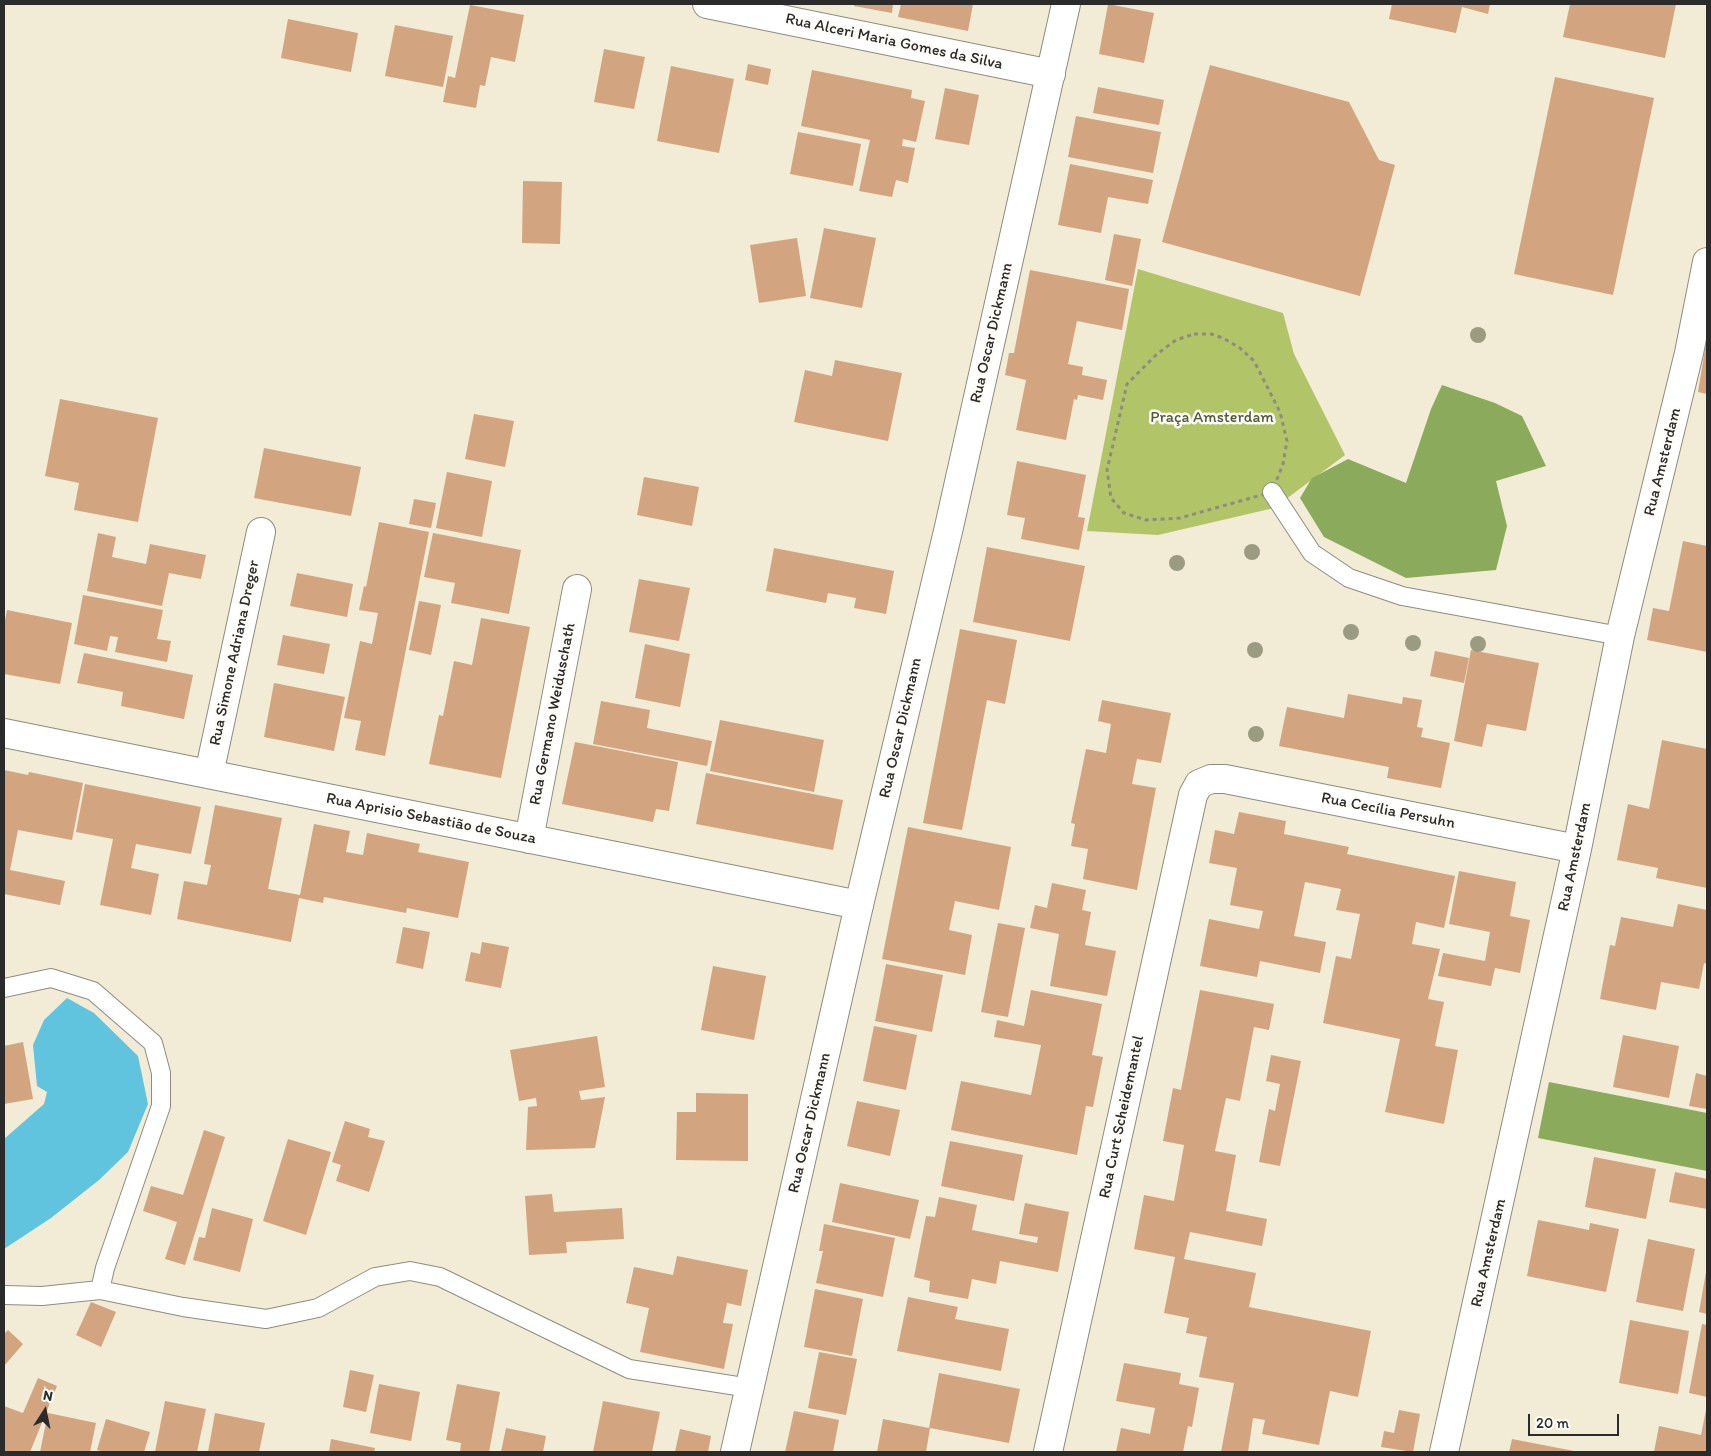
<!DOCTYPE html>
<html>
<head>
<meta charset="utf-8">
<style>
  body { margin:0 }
  #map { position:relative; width:1711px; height:1456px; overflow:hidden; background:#f2ecd6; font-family:Itim,sans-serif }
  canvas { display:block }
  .frame { position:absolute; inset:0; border:5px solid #2b2b2b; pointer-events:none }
  .north { position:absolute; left:20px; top:1386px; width:50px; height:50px; -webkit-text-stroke:4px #fdfcf7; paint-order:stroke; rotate:11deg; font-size:14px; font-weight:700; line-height:20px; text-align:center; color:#2b2b2b }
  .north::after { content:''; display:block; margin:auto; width:18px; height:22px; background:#2b2b2b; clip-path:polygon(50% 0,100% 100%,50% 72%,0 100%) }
  .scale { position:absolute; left:1528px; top:1414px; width:91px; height:22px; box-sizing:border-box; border:2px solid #2b2b2b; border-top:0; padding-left:6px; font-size:15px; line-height:18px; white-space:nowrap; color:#2b2b2b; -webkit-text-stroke:4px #fdfcf7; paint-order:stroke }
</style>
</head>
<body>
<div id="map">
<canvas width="1711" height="1456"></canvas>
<div class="frame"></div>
<div class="north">N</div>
<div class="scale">20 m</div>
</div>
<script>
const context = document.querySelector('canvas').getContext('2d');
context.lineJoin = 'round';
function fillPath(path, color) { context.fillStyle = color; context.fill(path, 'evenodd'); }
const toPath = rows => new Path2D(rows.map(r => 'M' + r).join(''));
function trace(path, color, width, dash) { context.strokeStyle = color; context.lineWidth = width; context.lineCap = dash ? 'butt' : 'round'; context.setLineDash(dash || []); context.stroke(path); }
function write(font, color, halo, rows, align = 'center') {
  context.font = font + ' Itim,sans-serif'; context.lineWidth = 5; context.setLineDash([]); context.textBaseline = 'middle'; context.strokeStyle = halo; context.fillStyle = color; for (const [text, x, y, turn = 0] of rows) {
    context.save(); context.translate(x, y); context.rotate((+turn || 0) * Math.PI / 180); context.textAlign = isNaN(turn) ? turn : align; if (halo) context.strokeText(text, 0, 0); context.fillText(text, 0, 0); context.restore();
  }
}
fillPath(toPath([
  [1138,269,1283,313,1294,354,1345,455,1274,508,1158,535,1087,531]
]), '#b1c468');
fillPath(toPath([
  [1442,385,1495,403,1522,416,1546,466,1496,481,1507,526,1496,570,1406,578,1324,537,1300,498,1312,478,1348,459,1406,483,1431,409],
  [1549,1082,1707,1113,1707,1171,1538,1138]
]), '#8caa5c');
fillPath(toPath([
  [67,998,94,1013,138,1056,148,1104,128,1152,99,1180,51,1218,4,1249,4,1139,44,1104,47,1092,37,1086,33,1045,44,1020]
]), '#61c4df');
fillPath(toPath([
  [854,4,893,4,892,13,854,6],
  [901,4,973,4,968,31,898,17],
  [1108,4,1154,13,1144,63,1099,54],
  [1392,4,1490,4,1488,14,1462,7,1456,33,1389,19],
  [1570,4,1676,4,1665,58,1563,37],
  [470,5,524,15,515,62,491,57,485,86,480,85,476,108,443,102,448,76,455,78],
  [288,19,358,33,351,72,281,58],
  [395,25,453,36,443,87,385,76],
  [604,49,645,57,634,109,594,102],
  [748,64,771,69,768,85,745,80],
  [1210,65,1349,102,1379,160,1395,165,1360,296,1162,242],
  [671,66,734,79,719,153,657,141],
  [812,70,912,90,911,98,925,101,916,142,903,139,902,146,915,148,908,183,896,180,892,197,859,191,870,140,801,126],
  [1555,77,1654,98,1613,295,1514,274],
  [1098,87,1164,100,1159,125,1093,113],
  [945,88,979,95,969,145,935,139],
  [1076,116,1161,132,1153,173,1068,157],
  [798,132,861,144,853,186,790,174],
  [1070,164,1153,180,1148,204,1108,197,1101,233,1058,225],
  [523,181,562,182,560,244,522,243],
  [824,228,876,238,862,308,810,298],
  [1114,234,1141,239,1132,286,1105,280],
  [797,238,806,296,759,303,750,245],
  [1030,270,1129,289,1122,330,1077,321,1068,364,1083,367,1082,375,1107,380,1103,400,1078,395,1077,400,1074,399,1066,440,1016,430,1026,380,1005,375,1009,353,1014,353],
  [1706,343,1707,343,1707,394,1698,392],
  [835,360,902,373,888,441,794,422,805,370,832,376],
  [60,399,158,418,138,522,74,510,79,483,45,476],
  [474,414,514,421,505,467,465,459],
  [264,448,361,467,351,516,254,498],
  [1017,461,1086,475,1078,517,1085,518,1079,550,1021,539,1025,518,1007,515],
  [447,472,492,481,482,537,436,528],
  [644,477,699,487,692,526,637,515],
  [414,499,436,503,431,528,409,524],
  [379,522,429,532,385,756,355,750,361,721,344,718,360,641,372,644,378,613,359,610,364,586,366,587],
  [98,533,116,537,112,557,146,564,150,544,206,555,201,579,169,573,162,606,87,591],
  [433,533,521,550,509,614,451,603,455,583,424,577],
  [1683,541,1707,546,1707,652,1647,640,1653,608,1669,611],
  [987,547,1085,566,1070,641,973,622],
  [774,548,894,571,886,614,854,608,856,598,828,593,826,603,766,591],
  [297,573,353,584,347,617,290,606],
  [639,579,690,588,679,641,629,632],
  [83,595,163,610,157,639,171,641,167,662,115,652,118,637,110,636,107,651,74,644],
  [419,601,441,605,431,655,409,650],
  [7,610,72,623,60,684,4,674,4,626],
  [481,618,530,627,501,778,429,764,439,715,443,716,454,661,472,665],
  [960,629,1017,640,1005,704,987,700,962,830,923,823],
  [283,635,330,644,324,674,277,665],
  [645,644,690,654,680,707,635,698],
  [1471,650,1539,663,1526,731,1487,724,1482,747,1454,741],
  [1435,651,1469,658,1464,683,1430,676],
  [84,653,193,675,184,719,121,706,123,692,77,683],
  [274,683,345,697,334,751,264,737],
  [1348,694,1402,704,1403,697,1422,700,1417,727,1423,728,1421,737,1450,743,1441,788,1387,778,1389,767,1279,746,1287,707,1344,718],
  [1102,700,1171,713,1161,763,1137,759,1132,784,1156,788,1137,890,1083,879,1088,849,1071,846,1075,824,1071,823,1086,749,1106,753,1111,724,1098,721],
  [601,701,650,710,647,728,712,741,707,766,593,744],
  [720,720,824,740,814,792,710,771],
  [1662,740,1707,749,1707,888,1656,878,1658,868,1617,860,1628,804,1649,809],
  [575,742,678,762,669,811,656,809,653,822,562,804],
  [4,770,28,775,29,772,83,783,72,840,18,830,10,870,65,881,60,905,4,894],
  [706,773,843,800,833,850,696,824],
  [85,784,201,807,191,854,136,844,131,868,159,874,151,915,100,905,113,839,76,832],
  [215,805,282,818,268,889,300,895,314,824,350,831,346,852,363,855,367,833,420,844,418,852,469,862,458,918,407,908,406,913,324,897,323,903,299,898,291,942,177,919,184,881,207,885,211,865,204,864],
  [1239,812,1286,821,1284,834,1349,847,1347,854,1455,876,1444,928,1416,922,1412,944,1440,949,1428,999,1444,1002,1435,1046,1458,1050,1444,1124,1385,1112,1400,1039,1323,1023,1336,956,1351,959,1360,914,1336,910,1341,889,1305,882,1294,936,1326,942,1320,973,1260,961,1257,977,1200,966,1209,919,1259,929,1263,911,1230,905,1237,868,1209,863,1215,830,1234,834],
  [908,827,1011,847,999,910,955,901,949,930,972,935,965,975,882,959],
  [1459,871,1516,882,1510,916,1530,920,1520,973,1495,968,1491,986,1438,976,1443,953,1485,961,1490,932,1449,924],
  [1052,883,1086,890,1082,910,1091,912,1085,945,1116,951,1107,996,1050,986,1059,934,1030,928,1035,905,1047,908],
  [1678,904,1707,910,1707,964,1704,963,1699,989,1661,982,1656,1010,1600,999,1610,945,1615,946,1621,917,1673,927],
  [998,923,1025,928,1008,1017,981,1012],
  [403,927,430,932,423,969,396,963],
  [482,942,509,947,501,988,465,981,471,952,480,954],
  [886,964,943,975,932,1032,875,1021],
  [713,966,766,976,754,1040,701,1030],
  [1031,990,1102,1004,1092,1055,1103,1057,1093,1107,1086,1106,1077,1155,951,1130,961,1081,1031,1095,1041,1045,994,1037,997,1020,1024,1026],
  [1200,990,1274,1004,1269,1030,1254,1027,1240,1101,1226,1098,1215,1151,1236,1155,1226,1211,1267,1219,1262,1246,1190,1232,1184,1259,1256,1273,1249,1307,1371,1331,1358,1397,1330,1391,1319,1445,1262,1434,1265,1420,1253,1418,1248,1452,1221,1452,1234,1383,1199,1377,1207,1337,1186,1333,1189,1318,1164,1313,1175,1257,1134,1249,1144,1195,1174,1201,1184,1145,1163,1141,1173,1088,1181,1090],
  [874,1026,917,1035,906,1090,863,1081],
  [1623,1035,1679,1046,1669,1098,1613,1087],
  [597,1036,605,1087,579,1091,581,1100,605,1097,595,1148,526,1150,528,1107,537,1106,536,1098,519,1101,510,1050],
  [23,1042,33,1099,4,1104,4,1046],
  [1271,1055,1301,1061,1280,1166,1259,1162,1269,1109,1275,1111,1280,1084,1266,1081],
  [1696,1073,1707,1076,1707,1109,1689,1106],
  [696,1093,748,1094,748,1161,676,1160,677,1112,696,1112],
  [857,1101,900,1110,890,1156,847,1146],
  [345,1121,370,1129,368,1137,385,1141,369,1192,336,1181,341,1165,332,1162],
  [204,1130,225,1137,185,1265,165,1259,177,1222,143,1211,151,1186,183,1195],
  [288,1139,331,1152,306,1235,263,1221],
  [950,1141,1023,1155,1014,1201,941,1186],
  [1594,1157,1656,1169,1646,1219,1585,1207],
  [1675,1172,1707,1179,1707,1209,1669,1202],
  [840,1183,919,1200,910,1239,832,1222],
  [552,1194,554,1212,622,1208,624,1239,566,1242,567,1253,529,1255,525,1196],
  [939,1197,977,1205,972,1230,1037,1243,1038,1237,1019,1234,1025,1203,1069,1212,1058,1272,1000,1261,996,1284,972,1279,968,1299,929,1292,930,1281,914,1277,926,1216,935,1217],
  [212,1208,253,1219,240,1272,193,1260,199,1237,205,1238],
  [1538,1220,1589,1230,1590,1223,1619,1229,1606,1292,1527,1276],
  [824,1224,895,1238,883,1297,816,1283,823,1251,819,1251],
  [1648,1239,1695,1249,1683,1311,1636,1302],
  [677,1256,748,1270,741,1306,727,1303,723,1323,733,1324,724,1369,640,1352,649,1308,626,1303,634,1267,673,1275],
  [1706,1272,1707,1272,1707,1314,1699,1312],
  [815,1289,863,1299,852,1356,804,1347],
  [908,1297,958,1307,955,1319,1009,1329,1001,1371,897,1351],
  [91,1302,116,1312,101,1347,76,1335],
  [1630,1320,1689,1331,1678,1394,1619,1383],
  [1702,1324,1707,1325,1707,1397,1689,1393],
  [8,1330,23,1344,4,1366,4,1334],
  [819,1352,857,1359,846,1415,808,1408],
  [1124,1363,1181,1373,1179,1384,1199,1388,1192,1427,1188,1426,1183,1452,1116,1452,1121,1428,1150,1434,1155,1408,1116,1401],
  [350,1370,374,1375,366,1412,343,1407],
  [939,1373,1020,1389,1009,1443,930,1428,926,1452,877,1452,883,1419,929,1428],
  [38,1378,57,1386,30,1452,4,1452,4,1406,23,1413],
  [379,1384,420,1392,411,1441,370,1433],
  [457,1384,500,1392,489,1452,460,1452,461,1443,446,1440],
  [165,1401,206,1409,197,1452,155,1452],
  [603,1401,660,1412,652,1452,593,1452],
  [1399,1410,1420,1414,1413,1452,1381,1447,1384,1431,1394,1433],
  [1706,1410,1707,1452,1654,1452,1659,1426,1701,1435],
  [794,1411,839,1420,833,1452,785,1452],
  [48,1413,96,1423,90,1452,40,1452],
  [215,1413,265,1423,259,1452,208,1452],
  [106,1419,150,1432,144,1452,105,1452,97,1450],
  [506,1428,546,1436,543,1452,501,1452],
  [680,1429,711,1436,708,1452,675,1452],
  [331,1439,375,1448,374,1452,329,1452],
  [1512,1439,1574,1451,1574,1452,1509,1452]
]), '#d2a47f');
const lane = toPath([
  [1272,492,1312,553,1349,578,1402,596,1620,636],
  [4,988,51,978,93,991,153,1043,161,1073,161,1106,105,1268,100,1290,183,1307,266,1319,318,1308,375,1277,410,1271,440,1277,629,1369,750,1388],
  [4,1295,42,1296,100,1290]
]);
const street = toPath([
  [707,4,1051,74],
  [4,733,859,905],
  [209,774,261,532],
  [529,839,577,589],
  [1048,1452,1193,795,1199,784,1211,779,1225,779,1577,849],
  [1444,1452,1577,849,1620,636,1689,353,1707,262]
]);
const secondary = toPath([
  [735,1452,859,905,949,527,1066,4]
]);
trace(lane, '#8e8c80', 20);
trace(street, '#8e8c80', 30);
trace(secondary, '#8e8c80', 30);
trace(toPath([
  [1194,334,1211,334,1223,338,1240,348,1254,361,1280,412,1287,441,1283,464,1272,492,1180,518,1146,520,1124,513,1111,498,1107,470,1127,384,1157,354,1176,340,1194,334]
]), '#8e8c80', 3, [4, 4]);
trace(lane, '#fff', 18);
trace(street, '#fff', 28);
trace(secondary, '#fff', 28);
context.fillStyle = '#9b9b82';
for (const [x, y] of [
  [1478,335],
  [1252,552],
  [1177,563],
  [1351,632],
  [1413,643],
  [1478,644],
  [1255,650],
  [1256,734]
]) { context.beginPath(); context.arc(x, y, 8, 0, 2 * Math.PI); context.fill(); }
write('16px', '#2b2b2b', '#fdfcf7', [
  ["Rua Alceri Maria Gomes da Silva",894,42,12],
  ["Rua Oscar Dickmann",992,333,-77],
  ["Rua Amsterdam",1663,462,-76],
  ["Rua Simone Adriana Dreger",235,653,-78],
  ["Rua Germano Weiduschath",553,714,-79],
  ["Rua Oscar Dickmann",901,728,-77],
  ["Rua Cecília Persuhn",1388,811,11],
  ["Rua Aprisio Sebastião de Souza",431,819,11],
  ["Rua Amsterdam",1575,857,-78],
  ["Rua Curt Scheidemantel",1122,1117,-78],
  ["Rua Oscar Dickmann",810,1123,-77],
  ["Rua Amsterdam",1489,1253,-77]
]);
write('16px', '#53593d', '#fdfcf7', [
  ["Praça Amsterdam",1212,418]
]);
</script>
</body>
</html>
